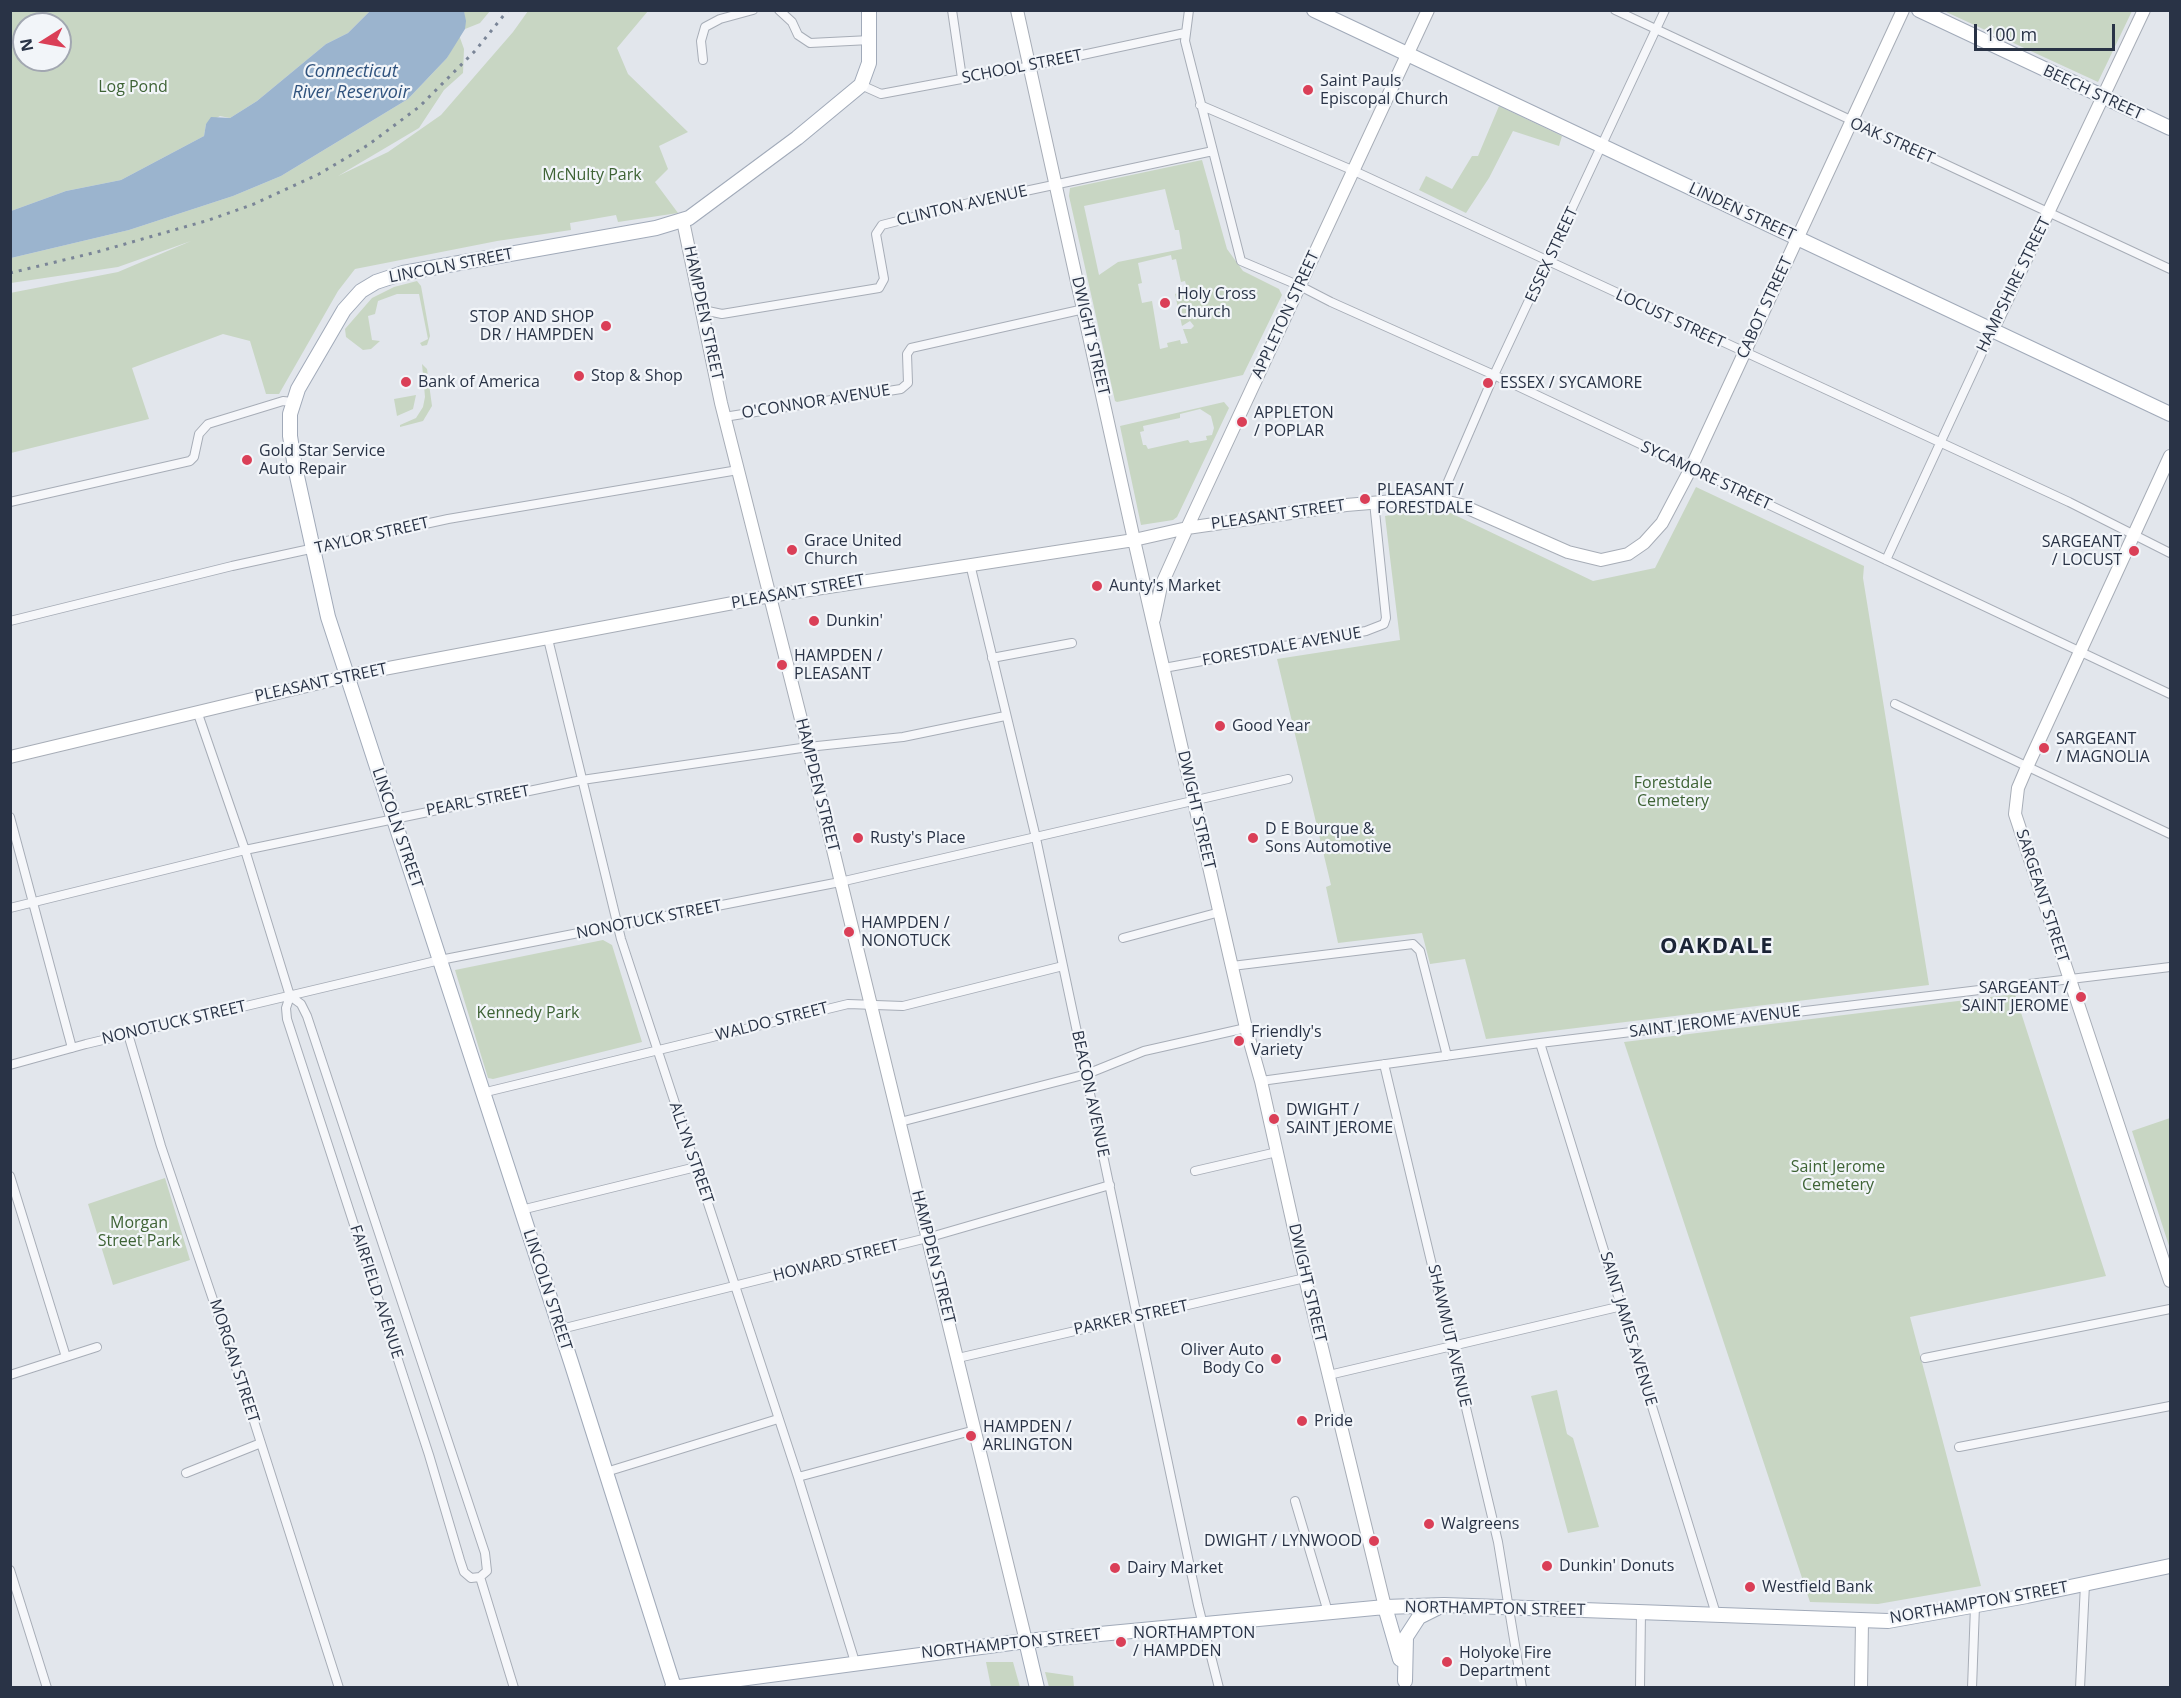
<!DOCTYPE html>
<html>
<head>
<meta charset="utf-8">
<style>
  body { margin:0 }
  #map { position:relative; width:2181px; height:1698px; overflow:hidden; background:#e2e6ec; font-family:"Open Sans",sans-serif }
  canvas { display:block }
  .frame { position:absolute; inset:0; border:12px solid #293346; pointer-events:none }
  .north { position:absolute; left:12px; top:12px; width:60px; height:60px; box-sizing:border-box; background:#f2f5f9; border:2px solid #a2a7b1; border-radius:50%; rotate:259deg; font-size:16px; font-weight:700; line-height:24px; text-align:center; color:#293346 }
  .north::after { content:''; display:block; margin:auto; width:21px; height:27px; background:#da3f57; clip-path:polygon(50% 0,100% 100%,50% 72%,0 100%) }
  .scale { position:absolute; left:1974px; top:24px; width:141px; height:27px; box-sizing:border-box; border:3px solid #293346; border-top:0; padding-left:8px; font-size:18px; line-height:21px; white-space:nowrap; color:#293346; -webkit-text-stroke:4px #f2f5f9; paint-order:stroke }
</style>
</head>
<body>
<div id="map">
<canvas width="2181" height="1698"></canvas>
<div class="frame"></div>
<div class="north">N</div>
<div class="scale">100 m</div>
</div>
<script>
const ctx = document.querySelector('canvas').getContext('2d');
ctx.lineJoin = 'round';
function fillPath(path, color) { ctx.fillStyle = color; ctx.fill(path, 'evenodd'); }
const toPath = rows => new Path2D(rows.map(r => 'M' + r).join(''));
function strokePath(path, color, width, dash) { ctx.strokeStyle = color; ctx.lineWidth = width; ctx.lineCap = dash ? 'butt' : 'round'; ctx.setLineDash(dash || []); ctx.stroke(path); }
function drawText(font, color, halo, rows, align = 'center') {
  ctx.font = font + ' "Open Sans",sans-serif'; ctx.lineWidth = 4.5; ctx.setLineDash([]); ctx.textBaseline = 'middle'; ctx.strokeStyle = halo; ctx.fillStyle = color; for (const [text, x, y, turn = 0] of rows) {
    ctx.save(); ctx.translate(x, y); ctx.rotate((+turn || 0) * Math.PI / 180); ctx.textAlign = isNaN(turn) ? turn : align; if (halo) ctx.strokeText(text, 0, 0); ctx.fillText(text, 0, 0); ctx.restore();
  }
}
const green = toPath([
  [10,11,370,11,348,33,326,44,257,101,230,118,220,116,206,124,204,136,121,180,66,191,11,211],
  [24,24,60,24,60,60,24,60],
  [464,11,490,11,480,23,465,29],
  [528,11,648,11,617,48,628,74,688,132,659,146,668,169,655,182,678,213,618,222,616,215,570,223,571,230,497,241,355,269,338,291,279,394,266,394,250,341,223,334,132,368,149,419,11,453,10,293,118,272,191,241,118,267,11,283,11,258,129,230,233,196,281,176,408,99,447,58,459,35,464,49,463,73,444,90,419,128,338,176,388,152,441,115,513,32],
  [1944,11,2132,11,2098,82],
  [1499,106,1562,136,1559,146,1513,131,1489,178,1466,213,1419,190,1426,176,1452,189,1472,156,1478,156],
  [1202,160,1227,249,1243,271,1279,289,1282,295,1243,375,1117,402,1115,401,1069,196,1070,188],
  [1165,189,1175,230,1179,230,1182,249,1118,262,1099,275,1084,206],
  [1171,255,1172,260,1176,259,1181,282,1185,281,1187,288,1175,294,1182,326,1190,321,1194,326,1191,329,1183,329,1188,343,1181,344,1180,340,1167,343,1168,347,1160,349,1152,301,1142,303,1138,284,1142,283,1138,263],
  [417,281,421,286,430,336,427,345,422,346,420,343,428,339,419,294,397,294,378,301,375,314,368,316,372,340,380,341,371,349,363,350,346,337,345,329,372,298,394,287],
  [422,364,427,369,432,406,423,421,400,427,400,425,416,418,423,407,425,397],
  [416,395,413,409,397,416,394,399],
  [1224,402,1229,408,1177,517,1173,520,1141,525,1120,426],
  [1200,409,1211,416,1214,428,1212,435,1206,436,1207,440,1190,443,1188,440,1148,449,1146,445,1143,445,1140,432,1144,431,1143,426,1180,418,1180,414],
  [1696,487,1864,566,1863,578,1929,985,1486,1039,1465,959,1430,964,1422,933,1338,943,1326,887,1331,885,1277,659,1400,640,1385,516,1438,507,1593,581,1655,568],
  [603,940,612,945,642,1042,493,1079,488,1078,455,970],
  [2015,994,2106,1276,1910,1317,1981,1586,1878,1604,1810,1602,1624,1042],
  [2170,1118,2170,1249,2132,1131],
  [165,1178,190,1260,113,1285,88,1204],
  [1557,1390,1567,1434,1573,1438,1599,1527,1568,1533,1531,1396],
  [986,1662,1013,1662,1020,1687,991,1687],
  [1045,1672,1073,1676,1074,1687,1049,1687]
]);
const water = toPath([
  [370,11,464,11,466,21,465,29,447,58,408,99,281,176,233,196,129,230,11,258,11,211,66,191,121,180,204,136,206,124,211,117,230,118,257,101,326,44,348,33]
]);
const street = toPath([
  [779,10,792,22,798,35,810,43,870,40],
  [952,10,962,78],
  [1189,10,1185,41,1241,261,1300,286,1331,302,1494,375,2170,694],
  [1615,10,2170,269],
  [703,60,701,41,705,27,720,19,753,10],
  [861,85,881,94,1031,66,1185,33],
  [1200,105,1352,170,2069,502,2170,553],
  [703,310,722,314,879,288,884,279,876,234,882,225,969,203,1213,151],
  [724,417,901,389,908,383,907,354,911,348,1084,309],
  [1440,500,1494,375,1665,10],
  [10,502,190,461,194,457,199,434,208,424,283,401,293,402],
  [1886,560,1993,329],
  [970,564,1036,838,1198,1605,1219,1688],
  [10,621,232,566,448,519,738,470],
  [548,639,621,939,798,1477,855,1662],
  [992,658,1072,643],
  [1164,668,1366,631,1384,624,1386,618,1374,502],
  [1895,704,2170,834],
  [197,711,245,850,290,996,301,1004,307,1016,485,1553,487,1571,480,1577,471,1578,464,1572,460,1560,429,1455,287,1019,286,1008,290,996],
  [10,817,72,1048],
  [10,908,245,850,582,780,808,747,903,737,1005,716],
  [1123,938,1220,912],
  [1232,966,1413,944,1420,951,1447,1056],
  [128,1034,161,1146,252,1415,339,1688],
  [1540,1043,1716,1614],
  [1384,1064,1498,1542,1522,1688],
  [10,1065,86,1044,440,960,840,882,1288,779],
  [1261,1081,1540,1043,2170,967],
  [482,1093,848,1004,903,1006,1063,966],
  [900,1122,1087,1074,1144,1051,1246,1028],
  [1195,1171,1277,1152],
  [10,1176,66,1357],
  [521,1210,696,1167],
  [561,1329,927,1238,1110,1185],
  [958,1358,1305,1278],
  [1925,1358,2170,1309],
  [10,1375,97,1347],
  [1329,1375,1622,1306],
  [1959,1447,2170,1406],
  [606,1472,778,1419],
  [186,1473,261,1443],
  [798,1477,975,1430],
  [1295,1501,1328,1612],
  [10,1570,47,1688],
  [480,1577,514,1688],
  [1640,1688,1641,1612],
  [1972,1688,1975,1606],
  [2080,1688,2085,1584]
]);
const secondary = toPath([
  [1017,10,1134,540,1246,1028,1261,1081,1305,1278,1385,1607],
  [683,221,721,403,808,747,1026,1641],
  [1993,329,2144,10],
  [2170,456,2027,767,2018,788,2015,814,2170,1281],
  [1154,619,1161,586,1187,528,1428,10],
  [10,757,357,674,770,596,1134,540,1187,528,1346,505,1431,498,1461,505,1568,552,1601,560,1628,554,1644,543,1662,523,1691,468,1903,10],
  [1861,1688,1862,1621]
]);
const primary = toPath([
  [1314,10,2170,414],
  [1919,10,2170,128],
  [1385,1607,1400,1659],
  [1026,1641,1037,1688],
  [1405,1681,1406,1637,1419,1617,1439,1607],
  [674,1687,571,1362,328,617,295,467,290,436,290,414,298,389,344,310,361,291,376,282,403,273,656,228,689,218,797,138,861,85,869,63,869,10],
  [672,1688,1026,1641,1385,1607,1444,1605,1888,1621,2027,1596,2170,1566]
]);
const rail = toPath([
  [10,273,97,252,209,220,254,204,319,174,368,145,419,107,475,51,508,10]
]);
const markers = [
  [1308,90,6,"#da3f57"],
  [1165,303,6,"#da3f57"],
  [606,326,6,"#da3f57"],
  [579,376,6,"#da3f57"],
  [406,382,6,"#da3f57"],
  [1488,383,6,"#da3f57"],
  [1242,422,6,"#da3f57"],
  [247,460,6,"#da3f57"],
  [1365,499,6,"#da3f57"],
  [792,550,6,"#da3f57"],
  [2134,551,6,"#da3f57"],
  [1097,586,6,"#da3f57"],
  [814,621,6,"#da3f57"],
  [782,665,6,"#da3f57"],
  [1220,726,6,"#da3f57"],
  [2044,748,6,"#da3f57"],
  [858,838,6,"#da3f57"],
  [1253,838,6,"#da3f57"],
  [849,932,6,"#da3f57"],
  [2081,997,6,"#da3f57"],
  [1239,1041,6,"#da3f57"],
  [1274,1119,6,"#da3f57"],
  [1276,1359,6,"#da3f57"],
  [1302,1421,6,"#da3f57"],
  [971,1436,6,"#da3f57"],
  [1429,1524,6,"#da3f57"],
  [1374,1541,6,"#da3f57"],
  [1547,1566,6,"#da3f57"],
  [1115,1568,6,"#da3f57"],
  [1750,1587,6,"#da3f57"],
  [1121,1642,6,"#da3f57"],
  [1447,1662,6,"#da3f57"]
];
const streetNames = [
  ["SCHOOL STREET",1022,67,-11],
  ["BEECH STREET",2093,93,25],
  ["OAK STREET",1892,141,24],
  ["CLINTON AVENUE",962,206,-13],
  ["LINDEN STREET",1742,212,25],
  ["ESSEX STREET",1552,255,-65],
  ["LINCOLN STREET",451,266,-11],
  ["HAMPSHIRE STREET",2014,285,-64],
  ["CABOT STREET",1765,308,-65],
  ["HAMPDEN STREET",703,313,78],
  ["APPLETON STREET",1286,315,-65],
  ["LOCUST STREET",1670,319,25],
  ["DWIGHT STREET",1090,336,77],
  ["O'CONNOR AVENUE",816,402,-9],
  ["SYCAMORE STREET",1706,476,25],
  ["PLEASANT STREET",1278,515,-8],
  ["TAYLOR STREET",372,536,-13],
  ["PLEASANT STREET",798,592,-10],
  ["FORESTDALE AVENUE",1282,647,-10],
  ["PLEASANT STREET",321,683,-12],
  ["HAMPDEN STREET",817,785,76],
  ["PEARL STREET",478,801,-11],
  ["DWIGHT STREET",1196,810,77],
  ["LINCOLN STREET",397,828,71],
  ["SARGEANT STREET",2042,896,72],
  ["NONOTUCK STREET",649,920,-11],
  ["WALDO STREET",772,1022,-14],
  ["SAINT JEROME AVENUE",1715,1022,-7],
  ["NONOTUCK STREET",174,1023,-13],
  ["BEACON AVENUE",1090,1094,78],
  ["ALLYN STREET",691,1153,71],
  ["HAMPDEN STREET",933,1257,76],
  ["HOWARD STREET",836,1261,-14],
  ["DWIGHT STREET",1307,1283,77],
  ["LINCOLN STREET",547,1290,72],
  ["FAIRFIELD AVENUE",376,1292,72],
  ["PARKER STREET",1131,1318,-12],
  ["SAINT JAMES AVENUE",1628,1329,73],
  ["SHAWMUT AVENUE",1449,1336,77],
  ["MORGAN STREET",234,1361,72],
  ["NORTHAMPTON STREET",1979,1603,-10],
  ["NORTHAMPTON STREET",1495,1609,1],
  ["NORTHAMPTON STREET",1011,1644,-6]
];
const poiNames = [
  ["Saint Pauls",1320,81],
  ["Episcopal Church",1320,99],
  ["Holy Cross",1177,294],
  ["Church",1177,312],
  ["STOP AND SHOP",594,317,"right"],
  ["DR / HAMPDEN",594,335,"right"],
  ["Stop & Shop",591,376],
  ["Bank of America",418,382],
  ["ESSEX / SYCAMORE",1500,383],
  ["APPLETON",1254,413],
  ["/ POPLAR",1254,431],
  ["Gold Star Service",259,451],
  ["Auto Repair",259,469],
  ["PLEASANT /",1377,490],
  ["FORESTDALE",1377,508],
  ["Grace United",804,541],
  ["Church",804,559],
  ["SARGEANT",2122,542,"right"],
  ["/ LOCUST",2122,560,"right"],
  ["Aunty's Market",1109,586],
  ["Dunkin'",826,621],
  ["HAMPDEN /",794,656],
  ["PLEASANT",794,674],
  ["Good Year",1232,726],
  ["SARGEANT",2056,739],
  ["/ MAGNOLIA",2056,757],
  ["D E Bourque &",1265,829],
  ["Sons Automotive",1265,847],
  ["Rusty's Place",870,838],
  ["HAMPDEN /",861,923],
  ["NONOTUCK",861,941],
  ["SARGEANT /",2069,988,"right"],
  ["SAINT JEROME",2069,1006,"right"],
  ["Friendly's",1251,1032],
  ["Variety",1251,1050],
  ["DWIGHT /",1286,1110],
  ["SAINT JEROME",1286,1128],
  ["Oliver Auto",1264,1350,"right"],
  ["Body Co",1264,1368,"right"],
  ["Pride",1314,1421],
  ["HAMPDEN /",983,1427],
  ["ARLINGTON",983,1445],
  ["Walgreens",1441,1524],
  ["DWIGHT / LYNWOOD",1362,1541,"right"],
  ["Dunkin' Donuts",1559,1566],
  ["Dairy Market",1127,1568],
  ["Westfield Bank",1762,1587],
  ["NORTHAMPTON",1133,1633],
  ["/ HAMPDEN",1133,1651],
  ["Holyoke Fire",1459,1653],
  ["Department",1459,1671]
];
const parkNames = [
  ["Log Pond",133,87],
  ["McNulty Park",592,175],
  ["Forestdale",1673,783],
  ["Cemetery",1673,801],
  ["Kennedy Park",528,1013],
  ["Saint Jerome",1838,1167],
  ["Cemetery",1838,1185],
  ["Morgan",139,1223],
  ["Street Park",139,1241]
];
const waterNames = [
  ["Connecticut",351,72],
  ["River Reservoir",351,93]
];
const districtNames = [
  ["OAKDALE",1717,947]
];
fillPath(green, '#c8d6c3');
fillPath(water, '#9bb4ce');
strokePath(street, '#a7adb7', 10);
strokePath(secondary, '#a7adb7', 14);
strokePath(primary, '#a1aab9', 16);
strokePath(street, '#f6f7fa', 8);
strokePath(secondary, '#fff', 12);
strokePath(primary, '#fff', 14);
strokePath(rail, '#7a8597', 3, [3, 6]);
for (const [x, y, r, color] of markers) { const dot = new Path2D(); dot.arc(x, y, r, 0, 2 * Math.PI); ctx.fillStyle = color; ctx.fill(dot); strokePath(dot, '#f2f5f9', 2); }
drawText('16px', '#293346', '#f2f5f9', streetNames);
drawText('16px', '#293346', '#f2f5f9', poiNames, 'left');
drawText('16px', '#3e6335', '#f2f5f9', parkNames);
drawText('italic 18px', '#2f527d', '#f2f5f9', waterNames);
ctx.letterSpacing = '1.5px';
drawText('bold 22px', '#1b2436', '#f2f5f9', districtNames);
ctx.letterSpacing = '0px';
</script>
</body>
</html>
